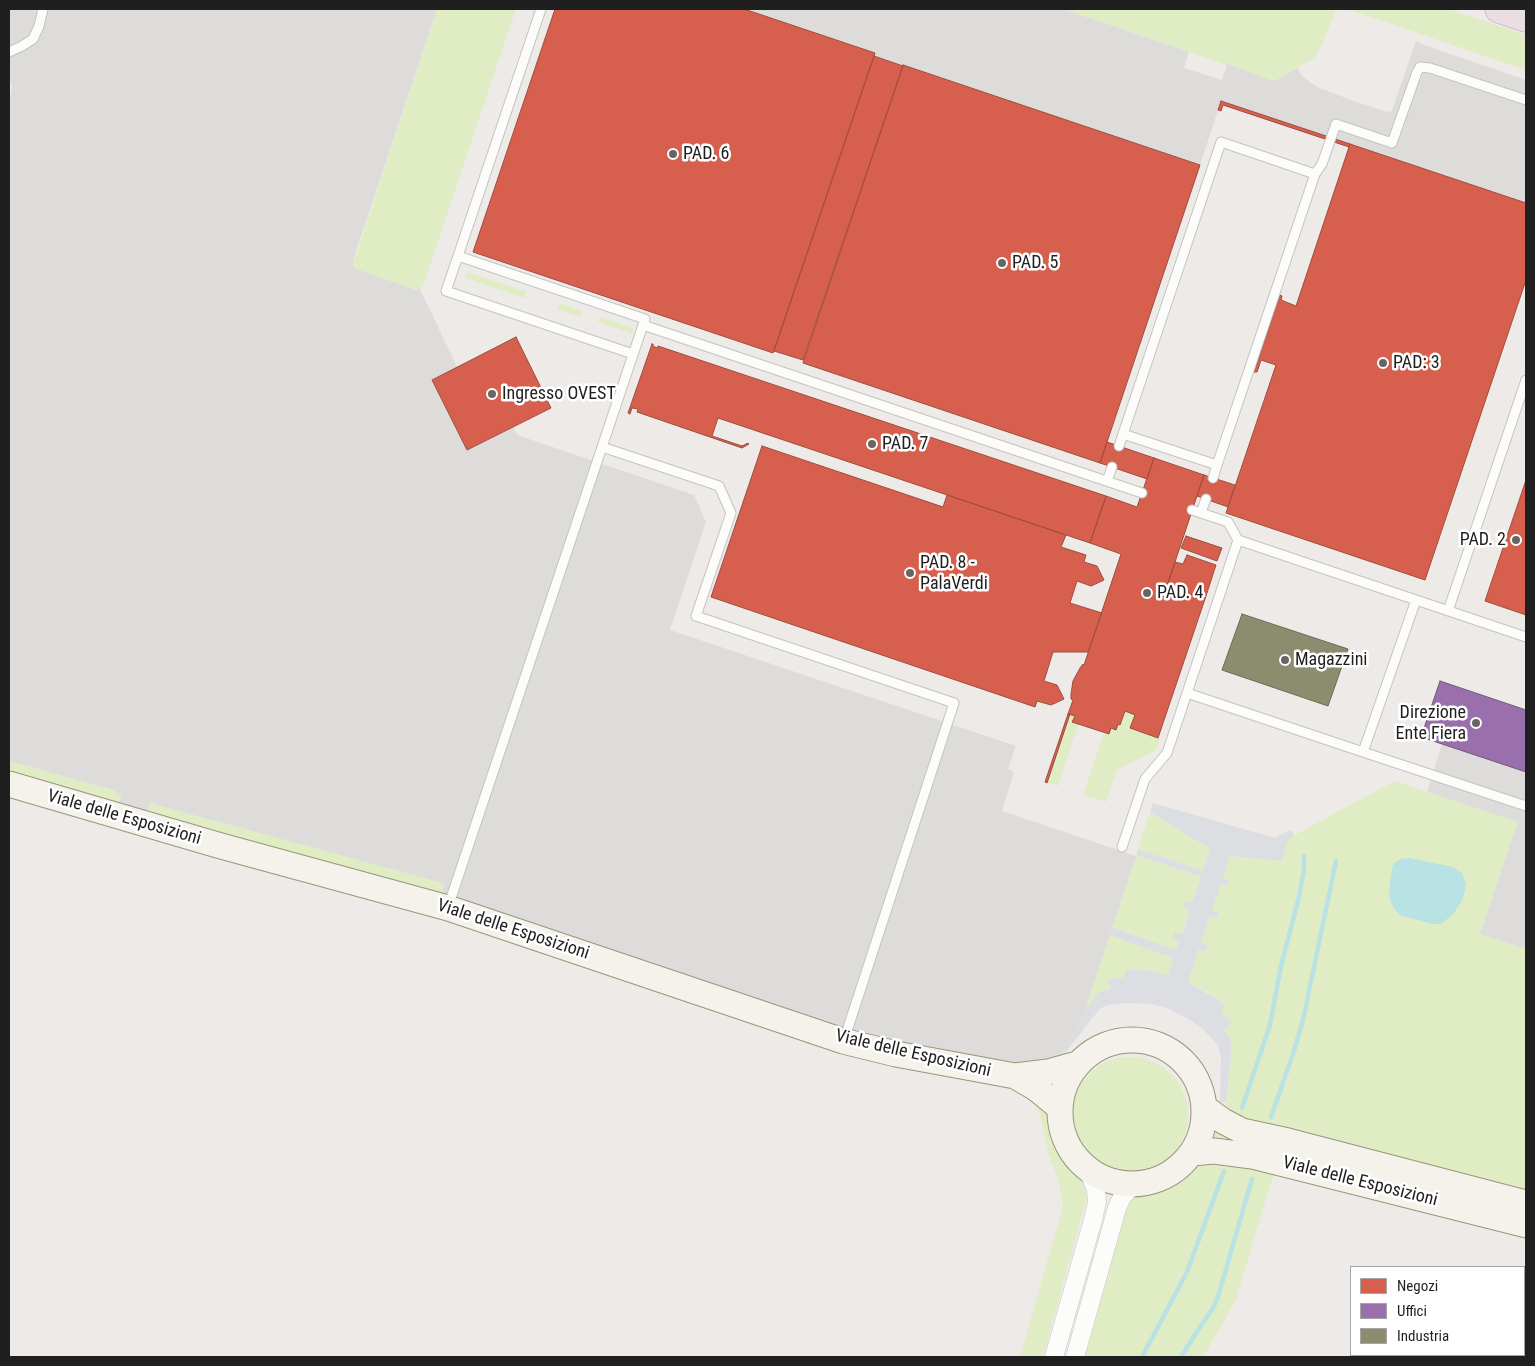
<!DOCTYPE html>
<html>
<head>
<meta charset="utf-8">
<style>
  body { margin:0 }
  #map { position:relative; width:1535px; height:1366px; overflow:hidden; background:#edeae7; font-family:"Roboto Condensed",sans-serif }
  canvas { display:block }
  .frame { position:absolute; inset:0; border:10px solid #1f1f1f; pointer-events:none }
  .legend { position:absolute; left:1350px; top:1266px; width:175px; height:90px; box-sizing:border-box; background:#fff; border:1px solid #a5a5a5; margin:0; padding:6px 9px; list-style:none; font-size:15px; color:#1f1f1f }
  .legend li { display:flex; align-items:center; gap:10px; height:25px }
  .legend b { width:25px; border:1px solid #a5a5a5 }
</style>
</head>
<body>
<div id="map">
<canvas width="1535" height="1366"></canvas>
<div class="frame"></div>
<ul class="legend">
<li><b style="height:14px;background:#d6604d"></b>Negozi</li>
<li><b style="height:14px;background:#9970ab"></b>Uffici</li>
<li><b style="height:14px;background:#8c8c6e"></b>Industria</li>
</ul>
</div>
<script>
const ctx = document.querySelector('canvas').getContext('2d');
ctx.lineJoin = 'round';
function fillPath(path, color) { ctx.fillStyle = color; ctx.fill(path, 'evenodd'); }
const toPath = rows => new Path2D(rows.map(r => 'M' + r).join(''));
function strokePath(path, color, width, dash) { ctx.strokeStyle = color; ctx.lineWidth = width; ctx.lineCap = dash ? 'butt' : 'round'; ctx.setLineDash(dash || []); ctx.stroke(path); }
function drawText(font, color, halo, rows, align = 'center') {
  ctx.font = font + ' "Roboto Condensed",sans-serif'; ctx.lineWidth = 5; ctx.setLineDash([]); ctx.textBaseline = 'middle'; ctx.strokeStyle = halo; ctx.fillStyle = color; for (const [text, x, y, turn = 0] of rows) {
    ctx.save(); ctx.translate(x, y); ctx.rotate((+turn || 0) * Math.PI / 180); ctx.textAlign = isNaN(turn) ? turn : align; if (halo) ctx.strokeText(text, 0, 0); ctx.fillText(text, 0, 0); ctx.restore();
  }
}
const grass = toPath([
  [437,9,516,9,423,286,420,289,415,290,356,270,353,266,354,261],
  [1063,9,1336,9,1322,44,1314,58,1274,81],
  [1347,9,1448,9,1526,35,1526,70],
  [467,272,526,292,524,298,465,278],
  [559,303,583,311,581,317,557,309],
  [600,317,633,328,632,334,598,322],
  [1125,711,1135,715,1130,728,1160,739,1156,750,1117,770,1106,802,1083,795,1104,733,1109,734,1111,728,1118,724,1119,725],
  [1070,714,1075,716,1073,722,1078,724,1058,786,1047,782],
  [9,761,113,790,121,796,120,802,117,803,9,772],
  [1394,781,1519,822,1480,934,1526,949,1526,1189,1242,1118,1235,1115,1226,1106,1232,1047,1228,1034,1224,1030,1220,1010,1225,1006,1206,991,1188,982,1199,949,1206,951,1208,945,1201,942,1210,916,1217,918,1218,913,1212,910,1221,884,1227,886,1229,881,1223,878,1230,856,1282,861,1287,842,1291,837],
  [150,803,428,878,443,883,444,886,442,893,440,894,240,839,238,838,147,812],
  [1150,812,1210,849,1203,871,1138,849],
  [1136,855,1201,877,1192,903,1186,901,1190,910,1181,935,1175,933,1179,941,1176,950,1112,927],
  [1109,935,1173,958,1168,975,1147,970,1125,970,1125,977,1109,979,1110,990,1099,992,1093,998,1088,1007,1085,1006],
  '1072 1115a58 58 0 1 1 116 0a58 58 0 1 1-116 0Z',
  [1034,1103,1051,1109,1058,1145,1080,1176,1087,1196,1043,1357,1020,1357,1063,1206,1059,1181,1048,1152,1040,1115],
  [1206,1117,1234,1140,1202,1138],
  [1208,1162,1274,1172,1235,1302,1203,1357,1084,1357,1127,1207,1131,1201,1144,1192,1170,1184]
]);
const parking = toPath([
  [9,9,437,9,356,251,353,263,354,268,415,290,420,289,457,367,432,380,467,450,513,427,517,435,694,495,706,522,670,630,1016,746,1008,769,1014,772,1002,811,1136,856,1086,1006,1088,1007,1067,1045,1056,1059,1037,1066,1008,1061,1007,1064,866,1036,440,894,442,893,444,886,443,883,150,803,147,812,117,803,120,802,121,796,113,790,9,761,9,104,12,87,9,77,9,45,10,43,9,41],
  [744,9,1063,9,1189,52,1184,68,1222,80,1227,64,1274,81,1298,68,1302,76,1317,87,1359,103,1391,113,1416,41,1421,44,1526,80,1526,203,1221,101,1200,165,874,56,874,53],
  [1442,744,1526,772,1526,949,1480,934,1518,822,1427,792]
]);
const plaza = toPath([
  [1153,803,1275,838,1291,830,1294,835,1287,842,1282,861,1230,856,1223,878,1229,881,1228,886,1221,884,1212,910,1219,913,1217,918,1210,916,1201,942,1208,945,1206,951,1199,949,1188,982,1220,1001,1225,1006,1221,1011,1232,1022,1224,1030,1230,1037,1232,1047,1226,1102,1220,1102,1221,1057,1218,1045,1203,1029,1190,1020,1167,1008,1151,1004,1125,1003,1107,1005,1101,1008,1093,1017,1060,1060,1047,1068,1038,1069,1007,1064,1008,1061,1040,1067,1050,1063,1056,1059,1064,1049,1093,998,1099,992,1110,989,1108,979,1125,977,1125,970,1147,970,1168,975,1173,958,1109,935,1112,927,1176,950,1179,941,1172,939,1175,932,1182,935,1190,910,1183,907,1185,901,1192,903,1201,877,1136,855,1138,849,1203,871,1210,849,1150,812]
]);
const water = toPath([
  [1409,858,1453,867,1462,873,1466,884,1463,899,1454,913,1441,924,1433,924,1402,916,1395,910,1390,900,1389,889,1393,864,1400,859]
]);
const shops = toPath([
  [555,9,744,9,875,53,773,353,473,252,555,9],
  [874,56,903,66,803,360,774,351,874,56],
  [903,65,1200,165,1100,463,803,363,903,65],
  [1221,101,1350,144,1349,147,1223,105,1221,111,1218,110,1221,101],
  [1350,144,1526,203,1526,280,1425,580,1226,513,1276,365,1261,360,1257,372,1254,372,1280,295,1282,296,1281,300,1296,306,1350,144],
  [516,337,551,408,467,450,432,380,516,337],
  [652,344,653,344,653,346,657,348,658,346,1106,496,1090,543,718,418,712,436,742,446,748,443,749,444,742,448,637,412,638,409,632,408,630,414,628,413,652,344],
  [1107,442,1154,458,1147,479,1100,463,1107,442],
  [762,446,943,507,947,495,1066,535,1061,547,1086,555,1084,562,1097,566,1104,580,1091,586,1077,581,1070,603,1102,613,1088,652,1053,652,1044,681,1057,685,1064,699,1051,705,1037,701,1035,707,711,597,762,446],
  [1154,458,1204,475,1167,586,1205,599,1158,738,1130,728,1135,715,1125,711,1120,725,1118,724,1116,730,1111,728,1109,734,1072,722,1075,716,1068,714,1073,700,1071,699,1071,694,1073,681,1080,668,1083,664,1084,665,1121,554,1090,543,1106,496,1137,507,1154,458],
  [1204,475,1235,485,1228,507,1197,496,1204,475],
  [1526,480,1526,615,1485,601,1526,480],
  [1186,536,1222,548,1217,561,1181,548,1186,536],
  [1187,555,1216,565,1205,599,1167,586,1175,562,1183,564,1187,555],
  [1068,714,1070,714,1047,783,1045,782,1068,714]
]);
const offices = toPath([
  [1440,681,1526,710,1526,772,1421,737,1440,681]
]);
const industry = toPath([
  [1242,614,1348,649,1328,706,1222,670,1242,614]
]);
const stream = toPath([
  [1242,1108,1270,1025,1281,966,1299,897,1304,869,1304,856],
  [1271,1117,1293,1054,1303,1020,1336,861],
  [1142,1357,1187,1272,1224,1171],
  [1181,1357,1198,1330,1213,1308,1218,1297,1252,1179]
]);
const lane = toPath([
  [9,52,22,46,33,39,39,26,43,9],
  [1331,138,1336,124,1392,143,1417,72,1420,67,1430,68,1526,100],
  [1315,174,1322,164,1330,141],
  [458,256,541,9],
  [643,325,1142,493],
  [633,354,446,291,458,256,645,319,602,447,719,486,731,513,696,616,954,703,844,1040],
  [1119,446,1221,142,1315,174,1217,465,1123,434],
  [1213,478,1217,465],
  [1107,481,1112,467],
  [1192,510,1228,522,1238,540,1526,637],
  [1201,512,1206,499],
  [1448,611,1526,380],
  [1187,693,1363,752,1416,600],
  [1363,752,1526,806],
  [1122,847,1145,779,1167,753,1238,540],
  [448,907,602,447]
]);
const street = toPath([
  [1054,1357,1094,1216,1097,1201,1096,1189,1088,1170],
  [1075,1357,1117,1208,1122,1197,1133,1185]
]);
const secondary = toPath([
  [9,784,221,846,448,908,843,1041,896,1054,1015,1076,1037,1089,1059,1107],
  '1060 1112a72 72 0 1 1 144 0a72 72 0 1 1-144 0Z',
  [1015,1076,1048,1072,1077,1064],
  [1204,1107,1223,1121,1242,1131,1288,1141,1526,1203],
  [1192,1153,1214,1151,1252,1156,1526,1225]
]);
const highway = toPath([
  [1499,9,1526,18]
]);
const markers = [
  [673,154,5,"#676665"],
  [1002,263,5,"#676665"],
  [1383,363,5,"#676665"],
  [492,394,5,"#676665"],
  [872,444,5,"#676665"],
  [1516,540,5,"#676665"],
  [910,573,5,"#676665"],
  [1147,593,5,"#676665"],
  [1285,660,5,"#676665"],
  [1476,723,5,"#676665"]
];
const poiNames = [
  ["PAD. 6",683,154],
  ["PAD. 5",1012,263],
  ["PAD: 3",1393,363],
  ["Ingresso OVEST",502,394],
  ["PAD. 7",882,444],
  ["PAD. 2",1506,540,"right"],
  ["PAD. 8 -",920,563],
  ["PalaVerdi",920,584],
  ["PAD. 4",1157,593],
  ["Magazzini",1295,660],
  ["Direzione",1466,713,"right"],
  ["Ente Fiera",1466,734,"right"]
];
const streetNames = [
  ["Viale delle Esposizioni",124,818,16],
  ["Viale delle Esposizioni",513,930,18],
  ["Viale delle Esposizioni",913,1054,13],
  ["Viale delle Esposizioni",1360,1182,14]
];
fillPath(grass, '#e0ecc4');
fillPath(parking, '#dddcdb');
fillPath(plaza, '#dddee2');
fillPath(water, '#b8e2e3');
fillPath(shops, '#d6604d');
strokePath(shops, '#9f4c3f', 1);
fillPath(offices, '#9970ab');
strokePath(offices, '#745881', 1);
fillPath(industry, '#8c8c6e');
strokePath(industry, '#6b6b56', 1);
strokePath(stream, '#b8e2e3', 4.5);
strokePath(lane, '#c4c3c2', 11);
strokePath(street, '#c4c3c2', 19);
strokePath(secondary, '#98957e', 27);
strokePath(highway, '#c49caf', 29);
strokePath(lane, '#fcfcfb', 9);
strokePath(street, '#fcfcfb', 18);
strokePath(secondary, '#f4f2ea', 25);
strokePath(highway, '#eadee2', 28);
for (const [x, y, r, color] of markers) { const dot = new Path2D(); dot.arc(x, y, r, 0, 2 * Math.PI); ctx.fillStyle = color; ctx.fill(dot); strokePath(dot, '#fff', 2); }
drawText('18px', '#1f1f1f', '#fff', poiNames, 'left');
drawText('18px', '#1f1f1f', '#fff', streetNames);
</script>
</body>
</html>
